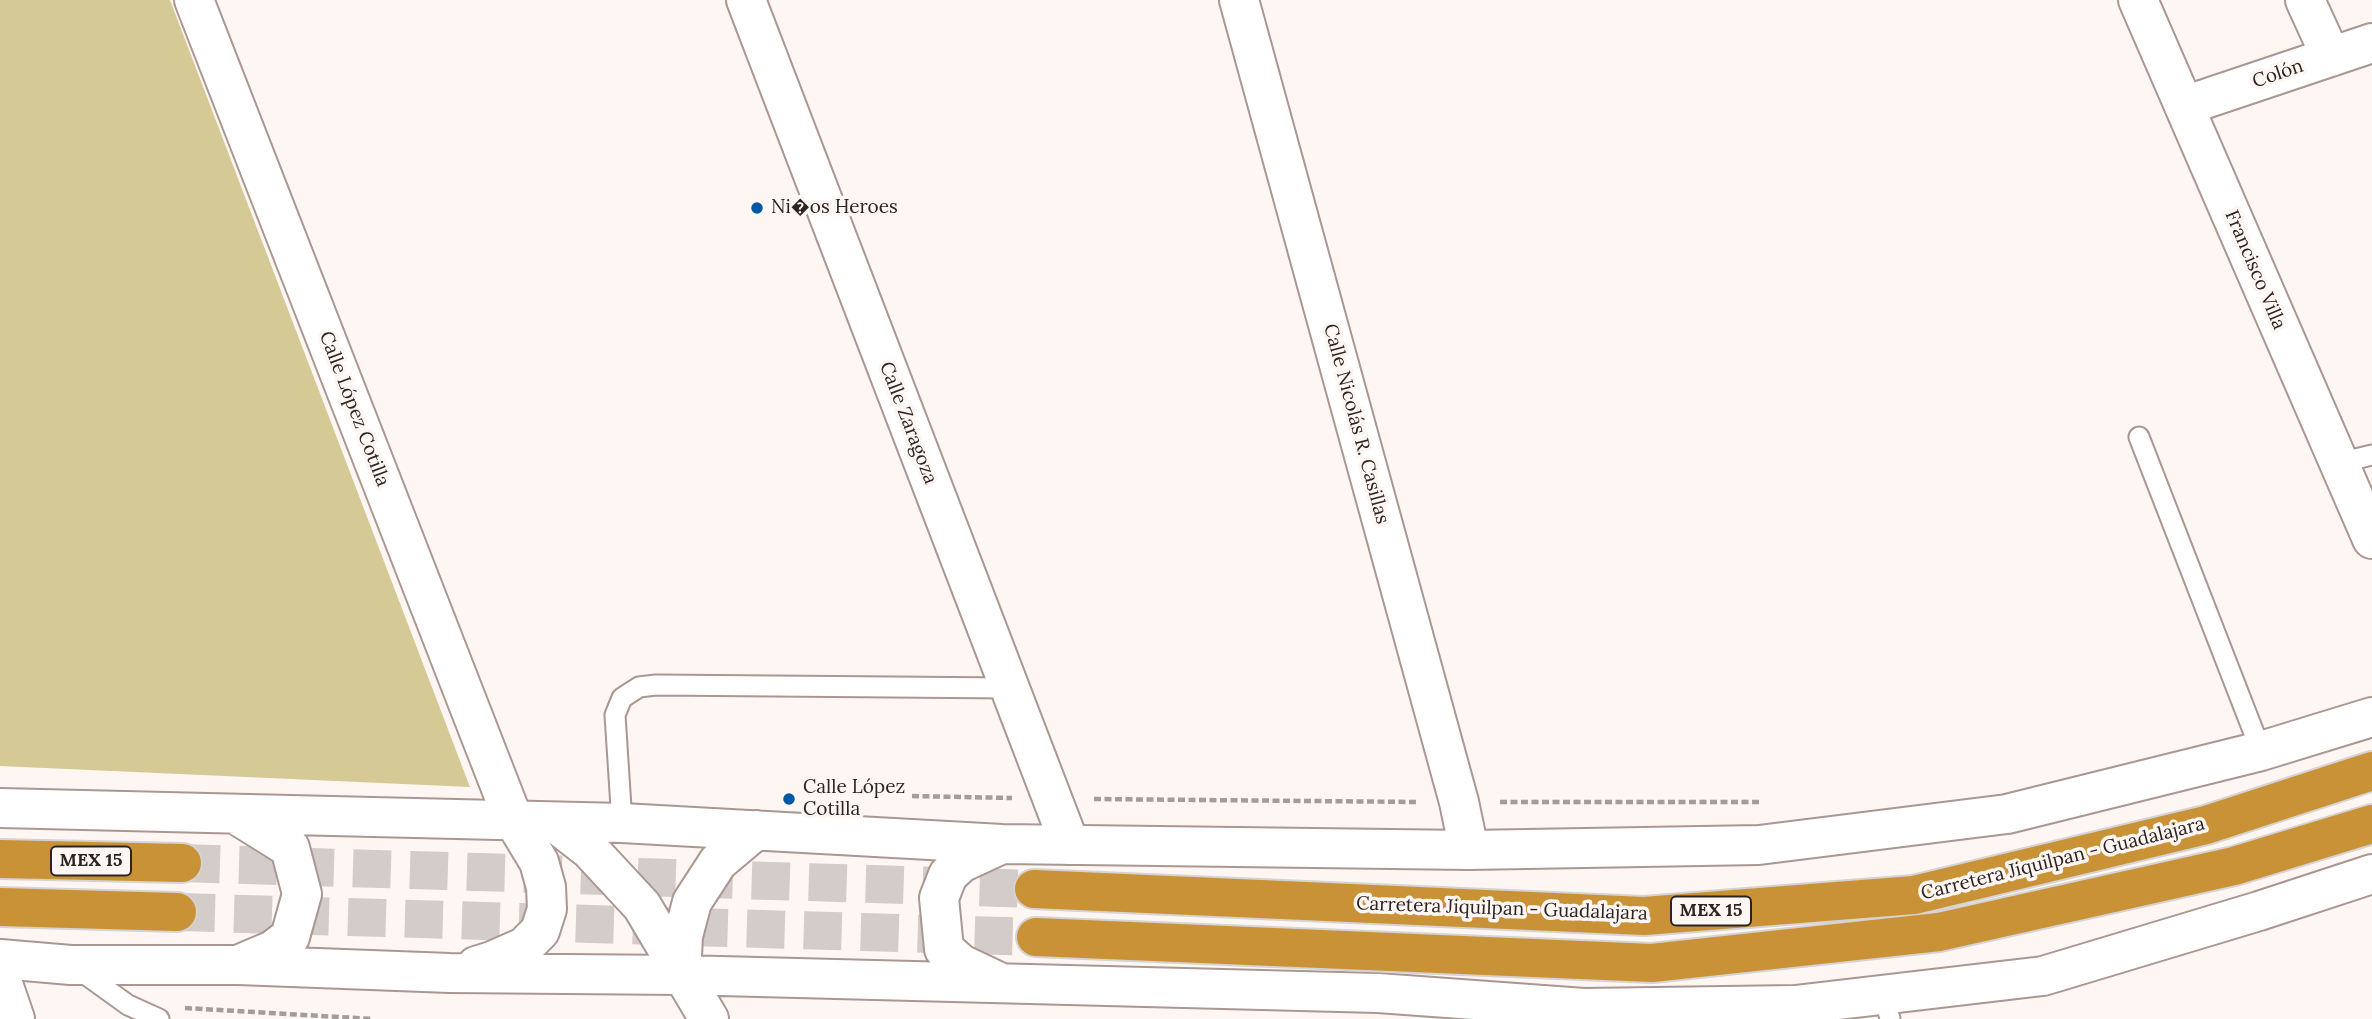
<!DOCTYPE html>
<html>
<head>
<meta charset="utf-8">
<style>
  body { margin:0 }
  canvas { display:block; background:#fef6f3 }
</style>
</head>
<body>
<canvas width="2372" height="1019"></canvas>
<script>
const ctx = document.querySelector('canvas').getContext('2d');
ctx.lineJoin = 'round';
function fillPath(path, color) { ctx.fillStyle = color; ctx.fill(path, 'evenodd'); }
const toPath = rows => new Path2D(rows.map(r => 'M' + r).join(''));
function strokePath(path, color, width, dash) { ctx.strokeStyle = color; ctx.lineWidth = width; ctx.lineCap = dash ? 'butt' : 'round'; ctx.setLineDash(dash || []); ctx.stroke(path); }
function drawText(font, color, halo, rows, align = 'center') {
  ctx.font = font + ' Lora,serif'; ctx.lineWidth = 7; ctx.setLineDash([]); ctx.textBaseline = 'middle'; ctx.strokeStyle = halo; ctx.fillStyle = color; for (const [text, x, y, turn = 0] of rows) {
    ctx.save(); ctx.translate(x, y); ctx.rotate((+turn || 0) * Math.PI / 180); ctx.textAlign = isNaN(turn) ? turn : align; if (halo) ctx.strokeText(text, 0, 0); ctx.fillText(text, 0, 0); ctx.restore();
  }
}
const green = toPath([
  [0,0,170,0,470,787,0,766]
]);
const trunkTunnel = toPath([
  [182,863,1034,889],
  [177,912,1036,937]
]);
const path = toPath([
  [912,796,1012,798],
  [1094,799,1418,802],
  [1500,802,1761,802],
  [185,1008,373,1019]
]);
const service = toPath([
  [2139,437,2261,751],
  [2339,463,2372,455],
  [622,823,615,715,622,698,639,687,656,685,1010,688],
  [78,969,128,1005,159,1019],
  [1884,995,1890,1019]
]);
const minor = toPath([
  [194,0,513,819],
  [746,0,1070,845],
  [1239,0,1459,802,1469,850],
  [2138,0,2372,539],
  [2305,0,2331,57],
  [2184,106,2372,43],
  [0,975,15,1019]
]);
const tertiary = toPath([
  [0,808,622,823,1002,844,1469,850,1759,845,2007,814,2261,751,2372,717],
  [237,815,290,848,302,894,290,937,273,950,240,964],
  [554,822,590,850,642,906,709,1019],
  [0,959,71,965,238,965,450,973,681,975,1378,993,1584,1008,1795,1005,2043,976,2259,911,2372,874],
  [476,966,492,961,524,947,540,931,547,909,546,887,539,862,513,819],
  [681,975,683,936,692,902,718,862,756,830],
  [997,981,961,964,944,949,939,898,948,875,961,863,1000,845]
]);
const trunk = toPath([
  [0,859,182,863],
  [1034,889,1644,916,1914,895,2206,825,2372,771],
  [0,907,177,912],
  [1036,937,1652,963,1939,932,2234,866,2372,824]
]);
const markers = [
  [757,208,7,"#0257a5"],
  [789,799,7,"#0257a5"]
];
const shields = [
  [91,861,80],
  [1711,911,80]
];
const shieldNames = [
  ["MEX 15",91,861],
  ["MEX 15",1711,911]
];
const streetNames = [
  ["Colón",2278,74,-19],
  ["Francisco Villa",2255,270,67],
  ["Calle López Cotilla",354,409,69],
  ["Calle Zaragoza",908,423,69],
  ["Calle Nicolás R. Casillas",1356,424,75],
  ["Carretera Jiquilpan - Guadalajara",2063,859,-14],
  ["Carretera Jiquilpan - Guadalajara",1502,909,2]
];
const poiNames = [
  ["Ni�os Heroes",771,208],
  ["Calle López",803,788],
  ["Cotilla",803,810]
];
fillPath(green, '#d5ca95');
strokePath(trunkTunnel, '#d4ccc9', 38, [38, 19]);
strokePath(service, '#a99791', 23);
strokePath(minor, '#a99791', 42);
strokePath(tertiary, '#a99791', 42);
strokePath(trunk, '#d5d3d3', 42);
strokePath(path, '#a39c99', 4.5, [7, 3.5]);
strokePath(service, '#fff', 19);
strokePath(minor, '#fff', 38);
strokePath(tertiary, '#fff', 38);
strokePath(trunk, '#ca9236', 38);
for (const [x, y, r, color] of markers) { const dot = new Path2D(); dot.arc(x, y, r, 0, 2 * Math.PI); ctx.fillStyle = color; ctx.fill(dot); strokePath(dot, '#fef6f3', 2.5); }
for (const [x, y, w] of shields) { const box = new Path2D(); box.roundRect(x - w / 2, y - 14.5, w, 29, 5); ctx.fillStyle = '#fef6f3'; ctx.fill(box); strokePath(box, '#2b2422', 2); }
drawText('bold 18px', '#2b2422', null, shieldNames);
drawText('19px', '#2b2422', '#fef6f3', streetNames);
drawText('19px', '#2b2422', '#fef6f3', poiNames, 'left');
</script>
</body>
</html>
